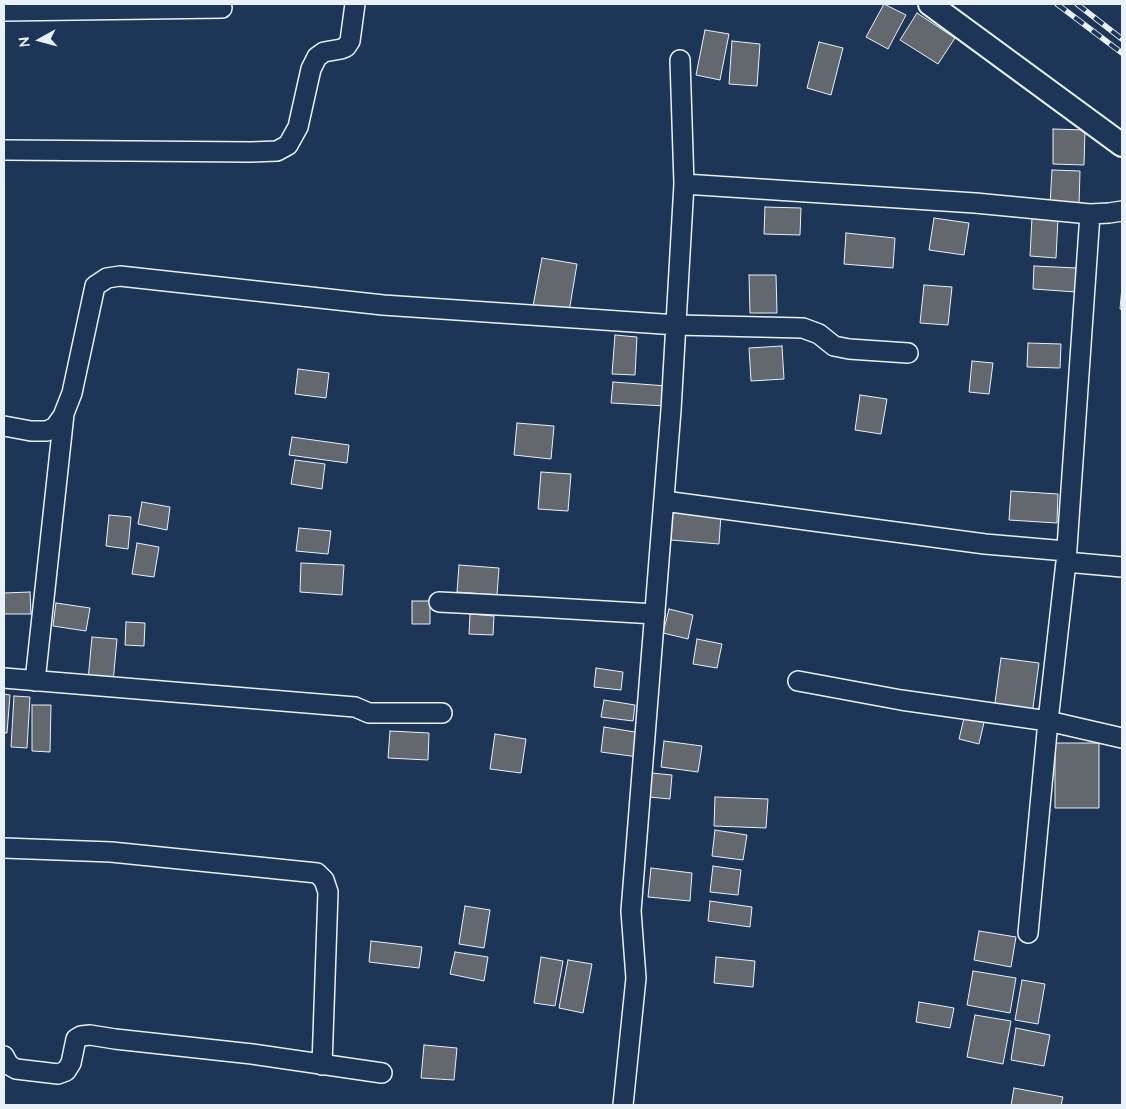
<!DOCTYPE html>
<html>
<head>
<meta charset="utf-8">
<style>
  body { margin:0 }
  #map { position:relative; width:1126px; height:1109px; overflow:hidden; background:#1d3557; font-family:"Architects Daughter",sans-serif }
  canvas { display:block }
  .frame { position:absolute; inset:0; border:5px solid #e8f1f8; pointer-events:none }
  .north { position:absolute; left:15px; top:15px; width:50px; height:50px; -webkit-text-stroke:4px #1d3557; paint-order:stroke; rotate:263deg; font-size:14px; font-weight:700; line-height:20px; text-align:center; color:#e8f1f8 }
  .north::after { content:''; display:block; margin:auto; width:18px; height:22px; background:#e8f1f8; clip-path:polygon(50% 0,100% 100%,50% 72%,0 100%) }
</style>
</head>
<body>
<div id="map">
<canvas width="1126" height="1109"></canvas>
<div class="frame"></div>
<div class="north">N</div>
</div>
<script>
const ctx = document.querySelector('canvas').getContext('2d');
ctx.lineJoin = 'round';
function fillPath(path, color) { ctx.fillStyle = color; ctx.fill(path, 'evenodd'); }
const toPath = rows => new Path2D(rows.map(r => 'M' + r).join(''));
function strokePath(path, color, width, dash) { ctx.strokeStyle = color; ctx.lineWidth = width; ctx.lineCap = dash ? 'butt' : 'round'; ctx.setLineDash(dash || []); ctx.stroke(path); }
const building = toPath([
  [884,4,906,15,888,49,866,37,884,4],
  [917,13,955,38,938,64,900,40,917,13],
  [705,30,729,34,720,80,696,75,705,30],
  [732,41,760,44,757,86,729,84,732,41],
  [819,42,843,48,831,95,807,88,819,42],
  [1053,129,1085,130,1084,165,1053,164,1053,129],
  [1052,170,1080,171,1079,206,1050,204,1052,170],
  [765,207,801,208,800,235,764,234,765,207],
  [1032,217,1058,218,1056,258,1030,256,1032,217],
  [934,218,969,223,964,255,929,250,934,218],
  [846,233,895,238,893,268,844,264,846,233],
  [542,258,577,264,569,312,533,306,542,258],
  [1034,266,1077,268,1076,292,1033,289,1034,266],
  [749,275,776,275,777,313,750,313,749,275],
  [924,285,952,287,948,325,920,323,924,285],
  [1122,287,1122,310,1120,309,1122,287],
  [615,335,637,337,635,375,612,374,615,335],
  [1028,343,1061,344,1060,368,1027,367,1028,343],
  [782,346,784,379,751,381,749,348,782,346],
  [972,361,993,363,989,394,969,392,972,361],
  [298,369,329,373,326,398,295,394,298,369],
  [613,382,667,386,665,406,611,403,613,382],
  [860,395,887,399,881,434,855,430,860,395],
  [517,423,554,426,551,459,514,455,517,423],
  [292,437,349,445,347,463,289,455,292,437],
  [295,460,325,464,322,489,291,484,295,460],
  [541,472,571,474,568,511,538,509,541,472],
  [1011,491,1058,494,1057,523,1009,520,1011,491],
  [142,502,170,507,167,530,138,524,142,502],
  [673,510,721,515,719,544,671,540,673,510],
  [109,515,131,517,128,549,106,546,109,515],
  [299,528,331,531,328,554,296,551,299,528],
  [137,543,159,547,154,577,132,574,137,543],
  [301,563,344,565,342,595,300,592,301,563],
  [459,565,499,568,497,595,457,592,459,565],
  [30,592,31,614,4,614,4,593,30,592],
  [412,601,430,601,430,624,412,624,412,601],
  [56,603,90,608,86,631,53,626,56,603],
  [669,609,693,615,688,639,663,633,669,609],
  [470,614,494,616,493,635,469,634,470,614],
  [126,622,145,623,144,646,125,645,126,622],
  [92,637,117,639,113,682,88,680,92,637],
  [697,639,722,644,717,668,693,664,697,639],
  [1001,658,1039,663,1032,715,994,710,1001,658],
  [596,668,623,672,621,690,594,687,596,668],
  [4,694,10,695,7,733,4,733,4,694],
  [14,696,30,697,27,748,11,747,14,696],
  [604,700,635,705,633,721,601,717,604,700],
  [32,705,51,705,50,752,32,751,32,705],
  [965,714,985,718,979,744,959,739,965,714],
  [604,727,641,733,638,757,601,752,604,727],
  [390,731,429,733,428,760,388,758,390,731],
  [495,734,526,739,521,773,490,769,495,734],
  [664,741,702,746,698,772,661,767,664,741],
  [1055,743,1099,743,1099,808,1055,808,1055,743],
  [651,773,672,775,670,799,649,797,651,773],
  [715,797,768,799,766,828,714,826,715,797],
  [715,830,747,835,743,860,712,856,715,830],
  [713,866,741,870,738,895,710,892,713,866],
  [651,868,692,873,690,901,648,897,651,868],
  [710,901,752,907,750,927,708,921,710,901],
  [465,906,490,910,484,948,459,944,465,906],
  [979,931,1016,937,1011,967,974,960,979,931],
  [371,941,422,947,419,968,369,962,371,941],
  [455,952,488,957,484,981,450,974,455,952],
  [541,957,563,961,555,1006,534,1003,541,957],
  [716,957,755,961,753,987,714,983,716,957],
  [568,960,592,964,583,1013,559,1008,568,960],
  [973,971,1016,978,1010,1013,967,1005,973,971],
  [1022,980,1045,984,1038,1024,1015,1020,1022,980],
  [919,1002,954,1008,950,1028,916,1022,919,1002],
  [975,1015,1011,1021,1003,1064,967,1057,975,1015],
  [1016,1028,1050,1035,1044,1066,1011,1060,1016,1028],
  [424,1045,457,1048,454,1080,421,1078,424,1045],
  [1014,1088,1063,1097,1061,1105,1011,1105,1014,1088]
]);
const minor = toPath([
  [4,11,222,8],
  [4,150,251,152,277,151,288,145,298,127,311,69,317,57,324,52,341,49,346,47,350,41,355,4],
  [684,184,975,203,1090,214,1109,213,1122,211],
  [4,426,31,431,47,431,55,427,63,416,72,393,95,286,107,278,120,276,383,305,677,325,803,328,819,334,834,346,849,349,908,353],
  [664,501,985,544,1066,551],
  [1066,562,1122,567],
  [439,602,537,607,655,614],
  [4,678,355,707,369,713,442,713],
  [35,681,64,414],
  [798,681,901,700,1048,721,1122,738],
  [4,848,111,852,317,873,324,880,328,892,322,1065],
  [1028,933,1048,721,1066,562,1090,214],
  [4,1056,9,1065,16,1069,58,1074,66,1071,71,1063,76,1039,81,1036,90,1035,115,1039,252,1054,382,1073],
  [623,1105,636,978,631,911,671,410,684,184,680,60]
]);
const tertiary = toPath([
  [930,4,1122,145]
]);
const rail = toPath([
  [1057,4,1122,53],
  [1077,4,1122,39]
]);
fillPath(building, '#62686d');
strokePath(building, '#e8f1f8', 1);
strokePath(minor, '#e8f1f8', 22);
strokePath(tertiary, '#e8f1f8', 26);
strokePath(minor, '#1d3557', 19);
strokePath(tertiary, '#1d3557', 22);
strokePath(rail, '#e8f1f8', 5.5);
strokePath(rail, '#1d3557', 4, [11]);
</script>
</body>
</html>
